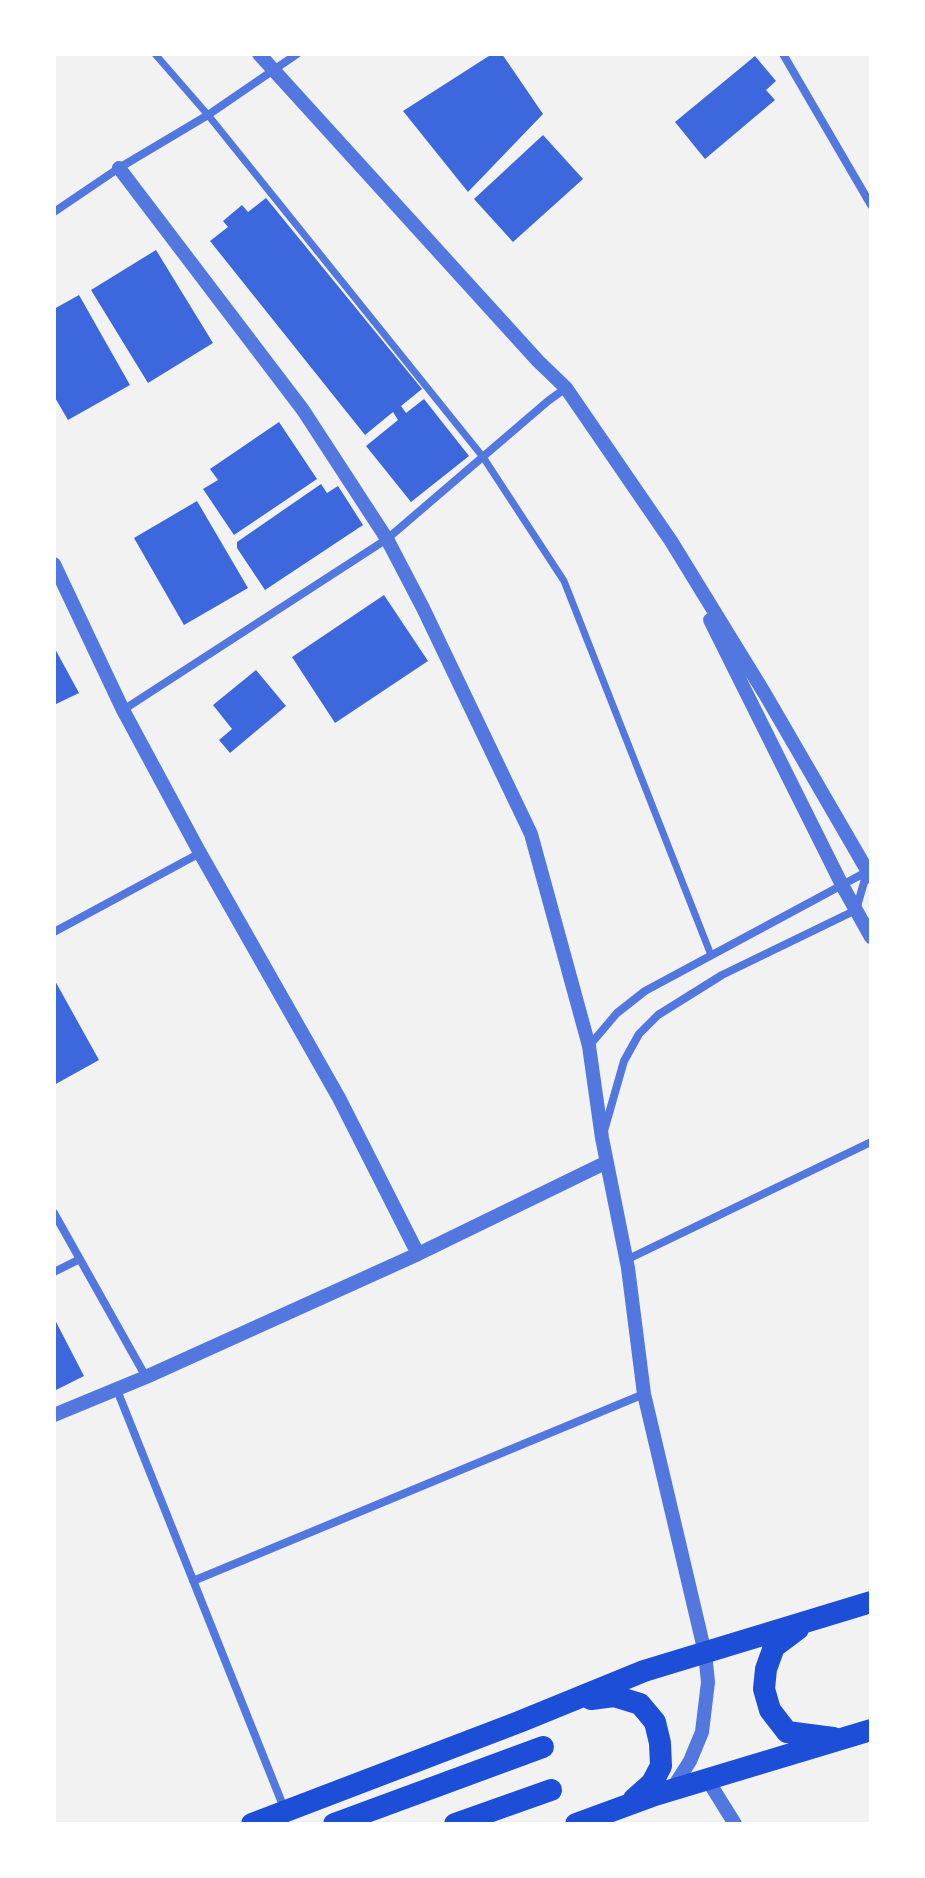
<!DOCTYPE html>
<html>
<head>
<meta charset="utf-8">
<style>
  body { margin:0 }
  #map { position:relative; width:925px; height:1878px; overflow:hidden; background:#f2f2f2; font-family:"Golos Text",sans-serif }
  canvas { display:block }
  .frame { position:absolute; inset:0; border:56px solid #fff; pointer-events:none }
</style>
</head>
<body>
<div id="map">
<canvas width="925" height="1878"></canvas>
<div class="frame"></div>
</div>
<script>
const ctx = document.querySelector('canvas').getContext('2d');
ctx.lineJoin = 'round';
function fillPath(path, color) { ctx.fillStyle = color; ctx.fill(path, 'evenodd'); }
const toPath = rows => new Path2D(rows.map(r => 'M' + r).join(''));
function strokePath(path, color, width, dash) { ctx.strokeStyle = color; ctx.lineWidth = width; ctx.lineCap = dash ? 'butt' : 'round'; ctx.setLineDash(dash || []); ctx.stroke(path); }
const building = toPath([
  [492,54,502,54,543,114,468,192,403,111],
  [755,56,776,81,766,90,775,100,705,159,675,122],
  [543,135,583,179,513,242,474,199],
  [266,198,422,389,401,406,406,413,424,399,469,456,411,502,366,446,398,420,393,412,365,435,210,241,228,227,223,221,242,205,248,212],
  [156,250,213,343,148,383,91,290],
  [79,295,130,385,68,420,54,396,54,309],
  [279,422,317,479,234,535,203,489,218,480,210,469],
  [321,484,327,493,338,486,363,525,265,590,237,548,237,542],
  [197,501,248,588,184,625,134,538],
  [384,595,428,661,335,723,292,657],
  [54,647,79,693,54,705],
  [256,670,286,706,230,753,219,740,232,729,213,705],
  [54,979,99,1060,54,1085],
  [54,1318,84,1376,54,1391]
]);
const pedestrian = toPath([
  [155,54,208,115,483,457,564,581,711,955]
]);
const minor = toPath([
  [783,54,871,205],
  [54,212,119,168,208,115,297,54],
  [123,710,387,539,548,401,566,388],
  [54,932,200,853],
  [589,1046,617,1013,645,991,870,870],
  [604,1131,624,1061,639,1034,658,1015,722,975,856,910,867,872],
  [54,1213,146,1377],
  [626,1260,871,1142],
  [54,1272,80,1259],
  [117,1390,284,1808],
  [193,1581,644,1394]
]);
const tertiary = toPath([
  [259,54,538,361,566,388,671,541,765,694,871,877],
  [119,168,303,410,387,539,423,608,531,834,589,1046,602,1138,628,1268,644,1394,705,1653,708,1682,702,1732,690,1761,671,1791],
  [54,564,123,710,200,853,339,1098,418,1254],
  [710,620,842,885,871,937],
  [54,1415,146,1377,418,1254,607,1162],
  [707,1779,735,1824]
]);
const trunk = toPath([
  [798,1629,774,1647,766,1669,764,1689,770,1710,787,1732,833,1738],
  [591,1699,614,1696,640,1704,655,1722,660,1743,661,1766,652,1783,634,1799],
  [252,1824,519,1722,644,1671,871,1602],
  [334,1824,543,1747],
  [455,1824,551,1790],
  [576,1824,655,1795,871,1730]
]);
fillPath(building, '#3d67dc');
strokePath(pedestrian, '#5277de', 7);
strokePath(minor, '#5277de', 8);
strokePath(tertiary, '#5277de', 14);
strokePath(trunk, '#1d4ed8', 22);
</script>
</body>
</html>
